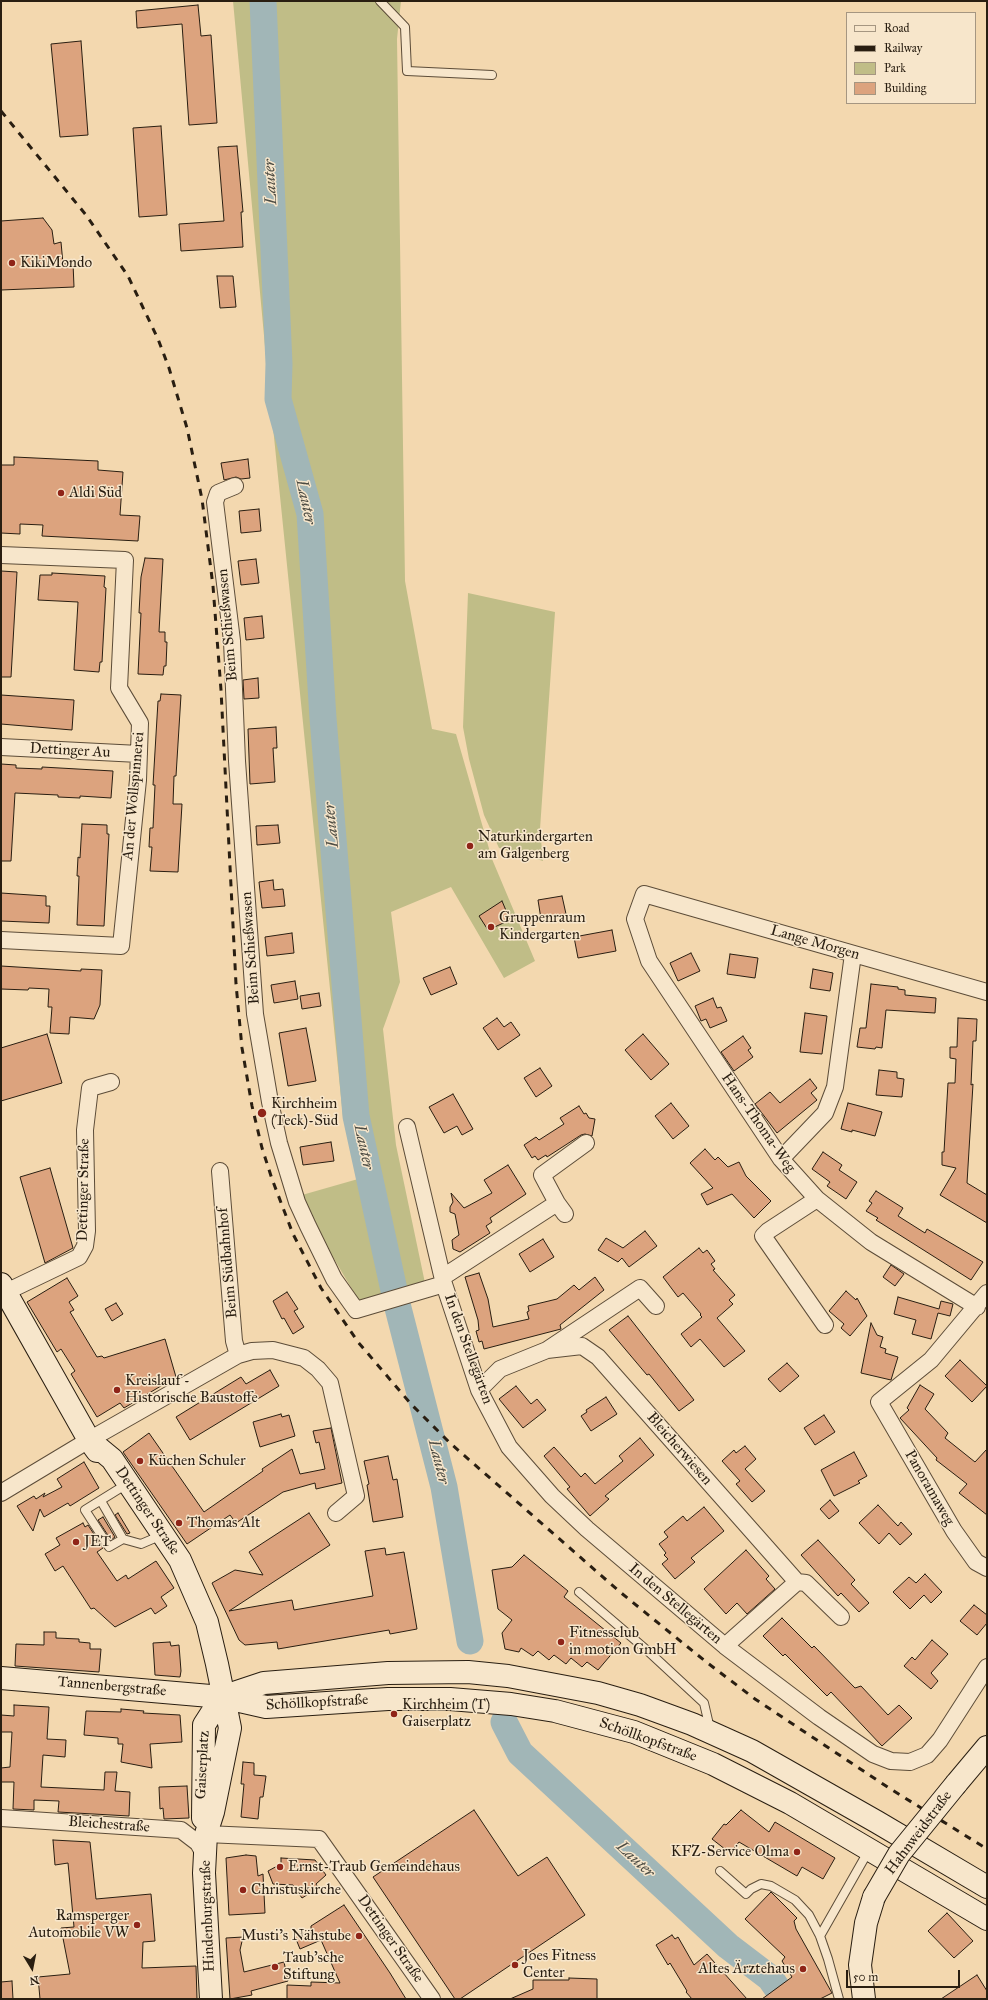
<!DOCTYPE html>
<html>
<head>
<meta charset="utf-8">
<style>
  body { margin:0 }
  #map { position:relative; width:988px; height:2000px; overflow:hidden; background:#f3d8af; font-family:"IM FELL Great Primer",serif }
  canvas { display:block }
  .frame { position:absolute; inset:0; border:2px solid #291e11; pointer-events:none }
  .legend { position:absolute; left:846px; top:12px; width:130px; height:92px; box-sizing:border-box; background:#f7e6cb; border:1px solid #a59681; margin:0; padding:5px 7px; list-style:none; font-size:12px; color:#291e11 }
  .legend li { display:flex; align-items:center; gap:8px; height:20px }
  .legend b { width:20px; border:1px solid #a59681 }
  .north { position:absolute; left:12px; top:1948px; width:40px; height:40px; -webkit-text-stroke:3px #f7e6cb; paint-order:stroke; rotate:170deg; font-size:11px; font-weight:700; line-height:16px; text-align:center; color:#291e11 }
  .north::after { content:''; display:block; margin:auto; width:14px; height:18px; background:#291e11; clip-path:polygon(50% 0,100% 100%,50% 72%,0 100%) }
  .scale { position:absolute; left:846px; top:1970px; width:114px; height:18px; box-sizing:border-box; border:2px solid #291e11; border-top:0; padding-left:5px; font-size:12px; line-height:14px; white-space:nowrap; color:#291e11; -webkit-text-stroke:3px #f7e6cb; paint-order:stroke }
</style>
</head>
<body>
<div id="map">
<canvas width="988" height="2000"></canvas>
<div class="frame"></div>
<ul class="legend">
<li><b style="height:5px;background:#f7e6cb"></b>Road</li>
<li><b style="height:5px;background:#291e11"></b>Railway</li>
<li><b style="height:11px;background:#c0bd87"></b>Park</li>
<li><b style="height:11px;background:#dca37e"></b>Building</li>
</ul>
<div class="north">N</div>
<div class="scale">50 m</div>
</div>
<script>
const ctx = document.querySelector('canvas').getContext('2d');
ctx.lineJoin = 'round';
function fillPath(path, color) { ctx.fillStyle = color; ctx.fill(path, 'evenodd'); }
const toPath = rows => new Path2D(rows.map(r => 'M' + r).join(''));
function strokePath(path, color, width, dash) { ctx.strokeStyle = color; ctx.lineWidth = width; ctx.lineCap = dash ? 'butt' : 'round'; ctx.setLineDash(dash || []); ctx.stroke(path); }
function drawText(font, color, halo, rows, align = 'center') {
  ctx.font = font + ' "IM FELL Great Primer",serif'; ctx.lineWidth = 3; ctx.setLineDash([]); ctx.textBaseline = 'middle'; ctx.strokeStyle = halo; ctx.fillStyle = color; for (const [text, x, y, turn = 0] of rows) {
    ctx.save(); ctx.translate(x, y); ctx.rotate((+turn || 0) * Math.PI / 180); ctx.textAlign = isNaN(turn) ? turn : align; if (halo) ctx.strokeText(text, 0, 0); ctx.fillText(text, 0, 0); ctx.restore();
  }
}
const green = toPath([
  [233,1,401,1,397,39,405,581,432,729,456,734,492,859,535,961,504,978,451,887,391,912,400,982,383,1029,396,1145,425,1283,359,1301,327,1247,302,1195,358,1179,343,1117,267,368],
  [468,593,555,612,540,829,543,861,499,848,484,815,469,759,463,727]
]);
const river = toPath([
  [263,1,279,364,278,399,310,514,323,718,356,1116,397,1304,444,1487,470,1641],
  [504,1722,520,1753,728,1946,770,1978,777,1988]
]);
const building = toPath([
  [198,5,201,36,211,35,217,123,189,125,182,24,137,28,136,11,198,5],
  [81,41,88,135,60,137,51,44,81,41],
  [161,126,167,215,139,217,133,128,161,126],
  [237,146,243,212,241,212,243,247,181,251,179,224,224,221,218,147,237,146],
  [43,218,52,230,54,244,61,242,63,264,73,263,74,287,1,290,1,221,43,218],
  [217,276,233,276,236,307,220,308,217,276],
  [14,457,98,461,98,470,123,472,120,515,140,516,138,541,42,536,43,525,20,524,20,534,1,533,1,465,14,465,14,457],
  [248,459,250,478,241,479,236,477,224,480,221,463,248,459],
  [259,509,261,531,241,533,239,511,259,509],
  [145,558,163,559,159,632,165,632,165,642,167,642,166,666,164,666,163,675,138,674,141,613,139,613,141,577,145,558],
  [256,559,259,583,241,585,238,561,256,559],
  [1,571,17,572,11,677,1,677,1,571],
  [52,573,105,576,104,587,106,588,102,662,100,662,99,672,74,670,78,602,38,600,40,575,52,575,52,573],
  [262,616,264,638,246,640,244,618,262,616],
  [258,678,259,698,244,699,243,680,258,678],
  [161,694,181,695,176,776,174,776,173,804,182,804,178,872,150,871,152,847,149,847,150,828,153,828,155,785,153,785,158,701,160,701,161,694],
  [1,695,74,700,72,730,1,724,1,695],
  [276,727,277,748,273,748,275,782,250,784,248,729,276,727],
  [1,764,16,765,16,768,42,769,42,767,113,771,111,798,80,796,80,798,58,797,58,795,15,793,11,861,1,861,1,764],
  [82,824,107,825,107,834,109,834,104,926,77,925,79,876,77,876,78,857,80,858,82,824],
  [278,825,280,843,257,845,256,826,278,825],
  [273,880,274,890,283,889,285,906,262,908,259,882,273,880],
  [1,893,46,896,46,906,50,906,49,923,1,921,1,893],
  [562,896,566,914,541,919,538,900,562,896],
  [502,901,510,920,488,930,479,916,502,901],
  [612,930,616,951,578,958,574,937,612,930],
  [292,933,294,953,267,956,265,937,292,933],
  [691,953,700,971,678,981,670,963,691,953],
  [730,954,758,958,755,978,727,974,730,954],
  [1,966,81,971,81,969,102,970,100,1005,94,1019,70,1017,69,1034,50,1033,52,1007,48,1007,49,989,29,988,28,990,1,989,1,966],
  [450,967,457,984,431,995,423,978,450,967],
  [813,969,833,973,830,991,810,988,813,969],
  [295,981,298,999,274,1003,271,985,295,981],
  [871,984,898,987,898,989,905,990,905,995,936,998,935,1013,886,1010,882,1048,876,1047,875,1049,857,1047,860,1028,866,1028,871,984],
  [319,993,321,1006,302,1009,300,996,319,993],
  [713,998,717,1008,721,1007,727,1021,710,1028,706,1019,701,1021,695,1006,713,998],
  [805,1013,827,1016,822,1054,800,1052,805,1013],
  [497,1018,504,1027,511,1022,520,1035,498,1050,483,1028,497,1018],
  [958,1018,977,1019,976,1041,973,1041,971,1085,973,1084,967,1183,987,1195,987,1223,940,1195,956,1168,942,1165,942,1152,944,1152,948,1083,955,1083,956,1059,950,1058,950,1047,957,1047,958,1018],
  [306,1028,316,1081,288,1086,279,1033,306,1028],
  [47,1034,62,1083,1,1101,1,1048,47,1034],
  [643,1034,669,1064,651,1080,625,1050,643,1034],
  [743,1036,751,1048,748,1050,753,1057,734,1071,721,1052,743,1036],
  [540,1068,552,1086,536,1097,524,1078,540,1068],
  [879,1070,897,1072,897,1078,904,1079,902,1097,876,1095,879,1070],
  [810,1079,817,1088,811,1093,817,1100,777,1133,755,1104,770,1092,780,1103,810,1079],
  [453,1094,473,1129,462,1135,457,1126,444,1133,429,1107,453,1094],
  [671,1103,689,1126,673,1139,655,1116,671,1103],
  [848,1103,882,1112,875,1136,852,1130,852,1132,841,1129,848,1103],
  [579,1106,584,1114,586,1113,589,1118,595,1119,592,1136,585,1134,581,1135,547,1157,546,1155,538,1160,535,1156,532,1158,524,1145,536,1137,539,1140,564,1124,560,1118,579,1106],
  [331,1142,334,1161,303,1165,300,1147,331,1142],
  [705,1149,715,1160,718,1157,728,1167,739,1162,746,1176,771,1201,754,1218,732,1194,707,1205,701,1194,713,1188,690,1163,705,1149],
  [823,1152,842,1165,839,1170,857,1182,846,1199,827,1186,830,1182,812,1169,823,1152],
  [508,1165,526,1194,490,1218,492,1222,486,1226,490,1233,460,1252,453,1249,452,1240,459,1235,455,1214,450,1212,450,1207,453,1202,451,1193,464,1208,468,1206,492,1193,484,1180,508,1165],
  [50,1168,73,1248,45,1263,20,1177,50,1168],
  [876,1191,903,1208,898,1216,925,1233,927,1229,983,1262,971,1280,876,1220,878,1218,866,1211,872,1203,869,1201,876,1191],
  [645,1231,657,1246,629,1267,622,1258,618,1262,598,1250,606,1238,623,1248,645,1231],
  [543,1239,554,1257,530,1272,519,1254,543,1239],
  [699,1248,703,1253,707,1250,715,1261,711,1264,715,1269,713,1270,735,1295,729,1300,733,1304,717,1318,745,1351,724,1367,700,1339,691,1347,681,1334,702,1317,700,1315,701,1314,683,1293,678,1297,663,1277,699,1248],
  [891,1265,904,1274,895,1286,883,1277,891,1265],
  [479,1273,488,1299,493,1327,529,1319,527,1312,529,1311,528,1306,557,1299,574,1285,579,1290,595,1277,604,1290,560,1325,561,1329,484,1349,482,1341,479,1342,476,1331,479,1330,478,1320,465,1277,479,1273],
  [67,1278,78,1296,69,1302,74,1310,70,1312,97,1357,102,1356,104,1358,165,1339,176,1377,124,1408,120,1403,97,1417,71,1374,75,1371,61,1349,57,1352,27,1302,67,1278],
  [846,1291,856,1300,857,1298,867,1316,850,1336,841,1328,844,1324,829,1311,846,1291],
  [287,1292,298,1309,294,1311,304,1327,293,1334,284,1318,282,1319,273,1301,287,1292],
  [898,1297,939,1309,941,1301,953,1304,950,1316,938,1313,931,1339,912,1334,916,1320,894,1314,898,1297],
  [116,1303,123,1314,112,1321,105,1309,116,1303],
  [628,1316,694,1400,679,1411,649,1374,647,1375,609,1330,628,1316],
  [871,1323,877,1335,883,1337,880,1347,886,1349,885,1353,898,1357,891,1380,861,1373,871,1323],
  [960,1360,987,1386,972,1402,945,1376,960,1360],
  [787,1363,799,1376,780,1392,768,1379,787,1363],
  [270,1370,279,1386,190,1440,176,1417,241,1377,246,1384,270,1370],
  [920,1385,934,1394,925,1409,948,1433,945,1438,975,1462,987,1449,987,1515,959,1493,967,1484,936,1460,937,1458,900,1418,909,1410,907,1408,920,1385],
  [516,1386,531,1404,537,1399,546,1410,523,1428,499,1399,516,1386],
  [606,1397,617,1414,591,1431,581,1416,587,1412,586,1410,606,1397],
  [281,1414,282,1417,289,1415,295,1436,260,1447,253,1422,281,1414],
  [824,1415,835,1432,815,1445,804,1428,824,1415],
  [331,1428,342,1483,316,1489,315,1483,283,1492,236,1523,230,1515,187,1544,123,1452,149,1433,204,1512,263,1471,262,1469,292,1449,300,1474,325,1469,319,1442,316,1443,313,1431,331,1428],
  [640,1438,654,1455,605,1496,609,1499,590,1516,567,1489,570,1487,544,1456,554,1447,581,1477,585,1473,595,1484,623,1461,619,1456,640,1438],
  [745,1446,756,1459,745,1469,765,1491,752,1502,736,1484,740,1481,722,1461,734,1450,736,1453,745,1446],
  [854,1452,867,1476,858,1481,860,1483,834,1496,821,1470,854,1452],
  [388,1456,393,1480,397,1479,403,1517,373,1522,367,1485,369,1484,364,1461,388,1456],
  [84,1462,99,1488,70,1506,68,1503,44,1517,40,1509,33,1531,17,1506,34,1496,36,1499,45,1493,43,1497,62,1487,57,1479,84,1462],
  [830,1500,839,1511,829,1519,820,1509,830,1500],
  [878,1505,898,1526,901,1522,912,1534,900,1545,889,1533,879,1544,859,1523,878,1505],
  [704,1507,724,1531,691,1558,695,1562,675,1579,662,1564,668,1559,664,1555,666,1553,659,1544,668,1537,664,1532,683,1516,687,1521,704,1507],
  [118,1513,130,1533,127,1534,115,1515,118,1513],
  [309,1513,330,1545,229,1611,292,1600,294,1610,373,1596,365,1551,385,1548,386,1555,404,1552,417,1629,390,1634,389,1630,278,1649,277,1642,245,1645,239,1640,212,1583,235,1570,263,1575,249,1552,309,1513],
  [103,1517,115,1537,111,1540,98,1520,103,1517],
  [83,1523,85,1527,88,1525,103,1548,97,1552,117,1581,126,1575,128,1579,156,1561,174,1588,161,1597,167,1606,155,1614,151,1608,115,1627,94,1608,91,1609,63,1566,55,1571,45,1554,60,1545,56,1538,83,1523],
  [818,1540,855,1580,851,1584,869,1603,859,1612,841,1593,838,1596,801,1555,818,1540],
  [746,1550,769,1576,766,1579,775,1589,747,1614,737,1603,726,1614,704,1589,746,1550],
  [524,1555,568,1591,564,1597,621,1643,598,1670,587,1662,582,1667,571,1658,566,1664,554,1655,549,1660,538,1651,533,1656,521,1648,519,1652,505,1649,502,1633,512,1620,498,1609,492,1570,512,1567,524,1555],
  [925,1574,942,1592,931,1603,924,1595,910,1609,893,1592,909,1577,916,1583,925,1574],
  [974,1605,987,1615,987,1623,977,1635,960,1621,974,1605],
  [782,1618,812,1648,814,1646,855,1688,861,1686,888,1715,899,1705,912,1718,882,1746,831,1692,827,1696,785,1654,783,1656,763,1636,782,1618],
  [44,1632,56,1632,56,1638,79,1639,79,1642,90,1643,90,1649,101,1649,99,1672,15,1666,16,1644,44,1645,44,1632],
  [932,1640,948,1654,931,1673,938,1681,931,1689,904,1666,912,1657,915,1660,932,1640],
  [170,1642,171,1646,179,1645,181,1671,180,1677,155,1675,153,1643,170,1642],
  [14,1705,49,1707,47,1739,66,1740,65,1757,43,1755,41,1787,104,1790,105,1772,117,1772,115,1791,130,1792,129,1816,58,1812,59,1801,34,1800,34,1810,13,1809,14,1782,1,1782,1,1768,10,1767,12,1732,1,1732,1,1715,14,1716,14,1705],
  [121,1709,144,1711,143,1713,180,1715,182,1742,150,1744,152,1768,121,1762,123,1744,118,1744,118,1738,84,1735,86,1711,121,1712,121,1709],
  [243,1762,254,1763,254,1775,266,1776,263,1797,260,1797,258,1819,241,1817,244,1784,241,1784,243,1762],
  [187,1786,189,1818,164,1819,163,1808,160,1809,159,1787,187,1786],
  [474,1810,518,1876,547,1857,585,1915,460,1999,455,1999,373,1877,474,1810],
  [741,1810,769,1832,775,1822,835,1858,823,1879,802,1867,797,1876,739,1842,730,1853,712,1839,724,1824,726,1825,741,1810],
  [53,1840,90,1842,96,1899,151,1894,155,1941,143,1942,142,1968,196,1966,197,1999,40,1999,38,1977,70,1974,61,1928,74,1927,68,1863,55,1865,53,1840],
  [246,1855,256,1856,258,1876,263,1874,265,1913,229,1915,226,1858,246,1855],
  [281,1858,315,1860,326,1875,316,1884,318,1888,302,1898,293,1885,273,1884,268,1871,281,1864,281,1858],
  [771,1892,797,1918,794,1921,796,1929,832,1993,820,1999,762,1999,792,1977,782,1961,785,1957,745,1919,771,1892],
  [344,1905,390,1973,406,1999,287,1999,287,1985,311,1986,311,1982,340,1983,321,1940,300,1949,294,1934,311,1933,311,1926,344,1905],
  [947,1913,973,1941,954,1958,928,1931,947,1913],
  [672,1935,675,1939,678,1937,694,1965,707,1954,747,1999,692,1999,686,1992,687,1991,670,1963,668,1965,656,1945,672,1935],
  [243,1937,240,1950,244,1972,284,1962,288,1981,251,1991,252,1995,230,1999,226,1938,243,1937],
  [977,1975,987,1991,987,1999,941,1999,977,1975],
  [569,1978,597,1979,597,1999,510,1999,533,1989,533,1980,569,1980,569,1978],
  [12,1981,13,1999,1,1999,1,1982,12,1981]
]);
const lane = toPath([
  [380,1,405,27,407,71,492,75],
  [122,1487,85,1510,109,1547,123,1539,141,1544,155,1538],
  [101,1501,123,1539],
  [579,1592,649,1652,704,1703,710,1729],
  [720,1871,746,1894,751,1889,761,1884,771,1886,795,1900,809,1915,820,1936,828,1959,839,1999],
  [820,1936,869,1850]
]);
const street = toPath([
  [235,486,218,493,215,502,232,641,237,761,255,1014,270,1102,279,1143,297,1202,308,1226,334,1279,356,1310,444,1284],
  [1,555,125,560,119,688,140,723,138,780,121,946,1,940],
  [1,747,139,754],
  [407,1127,444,1284,479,1390,509,1447,552,1496,587,1529,725,1646,819,1717,873,1754,891,1761,910,1762,927,1755,940,1740,987,1667],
  [781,1159,825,1113,835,1087,853,954],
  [220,1171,234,1341,238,1355],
  [817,1199,768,1231,763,1236,825,1325],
  [565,1214,557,1203,542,1175,586,1143],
  [443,1277,557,1203],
  [6,1292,79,1257,85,1246,87,1231,85,1130,90,1088,111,1082],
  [987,1293,931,1360,879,1402,954,1531,976,1562,987,1568],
  [977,1307,871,1242,817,1199,781,1159,649,961,635,919,644,894,987,992],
  [547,1350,582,1346,598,1357,797,1582,725,1646],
  [479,1390,500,1369,547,1350,640,1288,656,1306],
  [1,1493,89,1440,238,1355,252,1351,273,1350,304,1358,318,1369,330,1383,356,1496,336,1513],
  [797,1582,806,1583,841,1617],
  [1,1818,181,1830,198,1843,205,1856],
  [206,1834,319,1839,432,1999]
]);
const secondary = toPath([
  [1,1284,89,1440,97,1451],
  [89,1440,112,1459,180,1560,207,1622,217,1664,230,1728,213,1812,206,1834,204,1873,211,1999],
  [1,1678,222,1697,266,1707,388,1699,450,1699,511,1704,555,1711,634,1732,713,1764,790,1803,987,1919],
  [222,1697,264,1683,388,1673,468,1672,508,1676,598,1693,640,1705,692,1724,752,1751,877,1822,987,1887],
  [956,1784,987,1747],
  [203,1818,204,1725,222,1697],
  [864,1999,860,1965,866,1923,874,1897]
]);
const rail = toPath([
  [1,111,86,215,128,276,158,339,169,368,187,428,202,499,213,586,221,690,236,984,242,1048,252,1106,262,1148,272,1179,293,1234,321,1288,358,1342,411,1404,450,1443,620,1592,705,1661,755,1699,889,1788,987,1849]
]);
const secondaryBridge = toPath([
  [874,1897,899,1854,956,1784]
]);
const markers = [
  [12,263,4,"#8f2418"],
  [61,493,4,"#8f2418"],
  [470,846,4,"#8f2418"],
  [491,927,4,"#8f2418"],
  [262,1113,5,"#8f2418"],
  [117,1390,4,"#8f2418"],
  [140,1461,4,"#8f2418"],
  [179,1523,4,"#8f2418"],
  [76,1542,4,"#8f2418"],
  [561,1642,4,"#8f2418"],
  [394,1714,4,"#8f2418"],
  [797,1852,4,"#8f2418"],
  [280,1867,4,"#8f2418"],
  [243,1890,4,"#8f2418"],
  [137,1925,4,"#8f2418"],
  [359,1936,4,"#8f2418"],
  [515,1965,4,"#8f2418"],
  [275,1967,4,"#8f2418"],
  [803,1969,4,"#8f2418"]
];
const poiNames = [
  ["KikiMondo",20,263],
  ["Aldi Süd",69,493],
  ["Naturkindergarten",478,837],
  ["am Galgenberg",478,854],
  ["Gruppenraum",499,918],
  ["Kindergarten",499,935],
  ["Kirchheim",271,1104],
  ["(Teck)-Süd",271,1121],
  ["Kreislauf -",125,1381],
  ["Historische Baustoffe",125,1398],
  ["Küchen Schuler",148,1461],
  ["Thomas Alt",187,1523],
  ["JET",84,1542],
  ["Fitnessclub",569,1633],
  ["in motion GmbH",569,1650],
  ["Kirchheim (T)",402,1705],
  ["Gaiserplatz",402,1722],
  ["KFZ-Service Olma",789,1852,"right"],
  ["Ernst-Traub Gemeindehaus",288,1867],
  ["Christuskirche",251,1890],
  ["Ramsperger",129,1916,"right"],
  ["Automobile VW",129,1933,"right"],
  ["Musti's Nähstube",351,1936,"right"],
  ["Joes Fitness",523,1956],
  ["Center",523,1973],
  ["Taub'sche",283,1958],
  ["Stiftung",283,1975],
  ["Altes Ärztehaus",795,1969,"right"]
];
const streetNames = [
  ["Beim Schießwasen",228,625,-95],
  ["Dettinger Au",70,751,3],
  ["An der Wollspinnerei",134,796,-85],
  ["Lange Morgen",815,943,16],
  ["Beim Schießwasen",251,948,-94],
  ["Hans-Thoma-Weg",758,1123,55],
  ["Dettinger Straße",84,1190,-89],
  ["Beim Südbahnhof",228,1263,-95],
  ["In den Stellegärten",468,1349,70],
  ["Bleicherwiesen",679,1449,49],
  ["Panoramaweg",929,1488,60],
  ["Dettinger Straße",147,1511,56],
  ["In den Stellegärten",675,1604,40],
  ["Tannenbergstraße",112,1687,5],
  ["Schöllkopfstraße",317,1703,-3],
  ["Schöllkopfstraße",648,1740,20],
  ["Gaiserplatz",203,1765,-87],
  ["Bleichestraße",109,1825,4],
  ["Hahnweidstraße",919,1833,-53],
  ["Hindenburgstraße",208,1916,-92],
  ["Dettinger Straße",390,1939,55]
];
const waterNames = [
  ["Lauter",271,182,-93],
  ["Lauter",305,502,78],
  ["Lauter",332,825,-95],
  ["Lauter",363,1147,78],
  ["Lauter",438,1462,76],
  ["Lauter",635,1860,43]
];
fillPath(green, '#c0bd87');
strokePath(river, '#a1b6b7', 27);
fillPath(building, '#dca37e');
strokePath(building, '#291e11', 1);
strokePath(lane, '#5c4c38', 10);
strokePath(street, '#5c4c38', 18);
strokePath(secondary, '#291e11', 24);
strokePath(lane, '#f7e6cb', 8);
strokePath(street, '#f7e6cb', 16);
strokePath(secondary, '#f7e6cb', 22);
strokePath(rail, '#291e11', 3, [7, 7]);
strokePath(secondaryBridge, '#291e11', 24, []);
strokePath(secondaryBridge, '#f7e6cb', 22);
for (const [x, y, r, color] of markers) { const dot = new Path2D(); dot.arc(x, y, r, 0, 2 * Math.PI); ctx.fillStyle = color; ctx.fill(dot); strokePath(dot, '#f7e6cb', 1.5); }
drawText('15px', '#291e11', '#f7e6cb', poiNames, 'left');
drawText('15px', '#291e11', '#f7e6cb', streetNames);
drawText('italic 16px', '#4d4c43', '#f7e6cb', waterNames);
</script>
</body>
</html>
